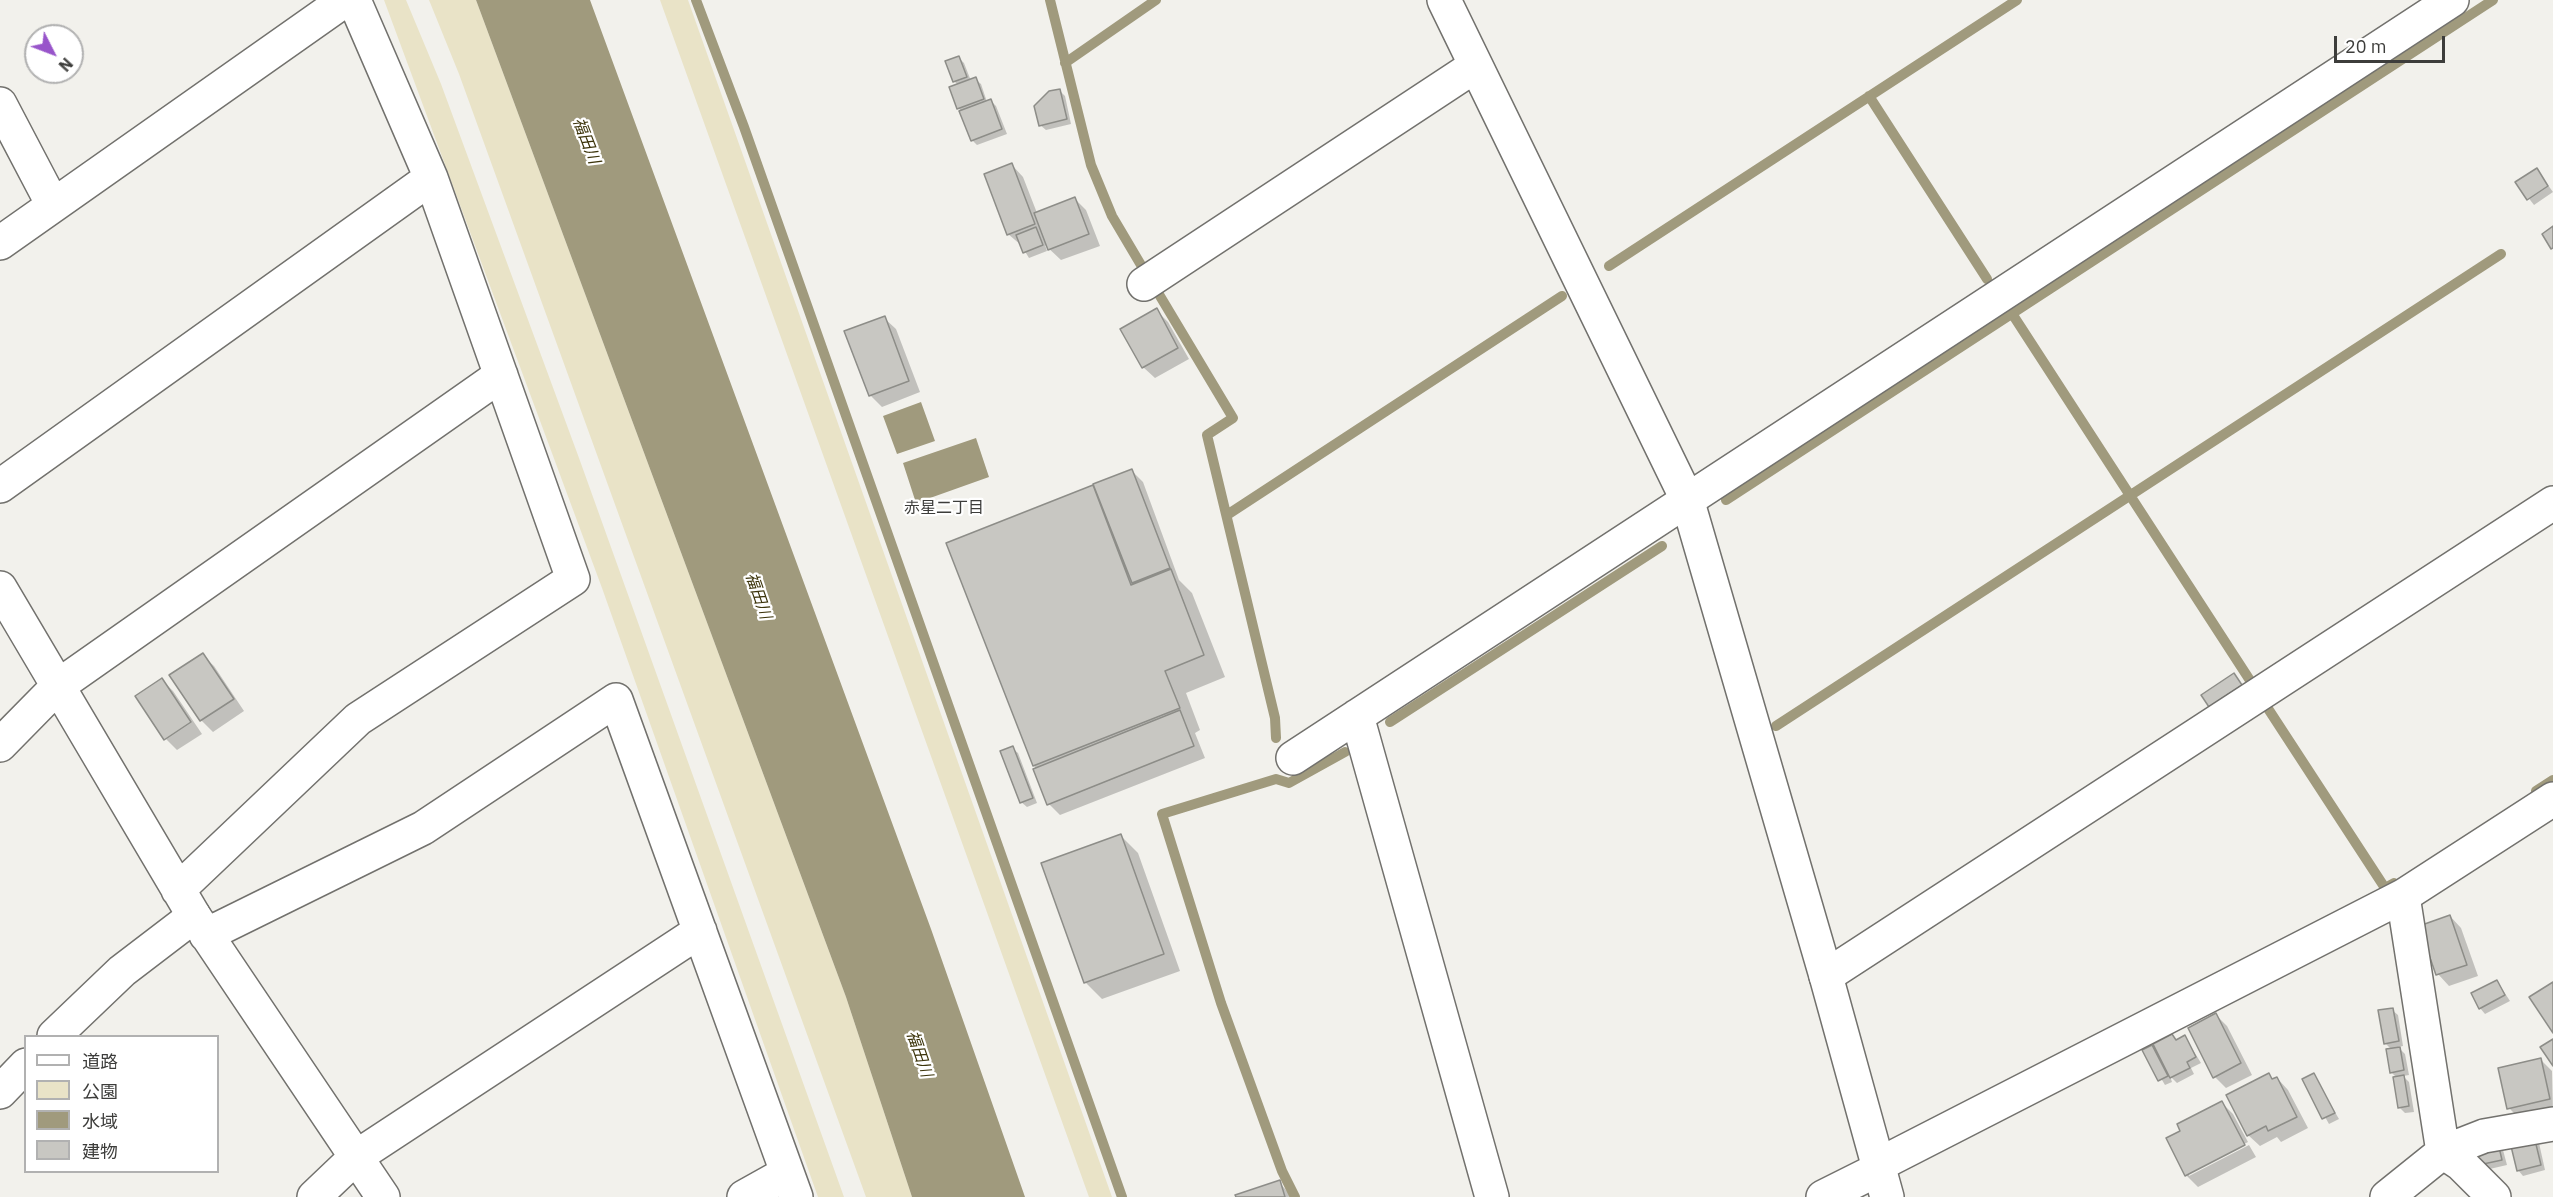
<!DOCTYPE html>
<html>
<head>
<meta charset="utf-8">
<style>
  body { margin:0 }
  #map { position:relative; width:2553px; height:1197px; overflow:hidden; background:#f2f1ec; font-family:"IBM Plex Sans","Noto Sans JP",sans-serif }
  canvas { display:block }
  .legend { position:absolute; left:24px; top:1035px; width:195px; height:138px; box-sizing:border-box; background:#fff; border:2px solid #b1b1b1; margin:0; padding:8px 10px; list-style:none; font-size:18px; color:#3d3d3b }
  .legend li { display:flex; align-items:center; gap:12px; height:30px }
  .legend b { width:30px; border:2px solid #b1b1b1 }
  .north { position:absolute; left:24px; top:24px; width:60px; height:60px; box-sizing:border-box; background:#fff; border:2px solid #b1b1b1; border-radius:50%; rotate:132deg; font-size:16px; font-weight:700; line-height:24px; text-align:center; color:#3d3d3b }
  .north::after { content:''; display:block; margin:auto; width:21px; height:27px; background:#9855ca; clip-path:polygon(50% 0,100% 100%,50% 72%,0 100%) }
  .scale { position:absolute; left:2334px; top:36px; width:111px; height:27px; box-sizing:border-box; border:3px solid #3d3d3b; border-top:0; padding-left:8px; font-size:18px; line-height:21px; white-space:nowrap; color:#3d3d3b; -webkit-text-stroke:4px #fff; paint-order:stroke }
</style>
</head>
<body>
<div id="map">
<canvas width="2553" height="1197"></canvas>
<ul class="legend">
<li><b style="height:8px;background:#fff"></b>道路</li>
<li><b style="height:16px;background:#e9e3c7"></b>公園</li>
<li><b style="height:16px;background:#a09a7d"></b>水域</li>
<li><b style="height:16px;background:#c8c7c2"></b>建物</li>
</ul>
<div class="north">N</div>
<div class="scale">20 m</div>
</div>
<script>
const ctx = document.querySelector('canvas').getContext('2d');
ctx.lineJoin = 'round';
function fillPath(path, color) { ctx.fillStyle = color; ctx.fill(path, 'evenodd'); }
const toPath = rows => new Path2D(rows.map(r => 'M' + r).join(''));
function strokePath(path, color, width, dash) { ctx.strokeStyle = color; ctx.lineWidth = width; ctx.lineCap = dash ? 'butt' : 'round'; ctx.setLineDash(dash || []); ctx.stroke(path); }
function drawText(font, color, halo, rows, align = 'center') {
  ctx.font = font + ' "IBM Plex Sans","Noto Sans JP",sans-serif'; ctx.lineWidth = 4.5; ctx.setLineDash([]); ctx.textBaseline = 'middle'; ctx.strokeStyle = halo; ctx.fillStyle = color; for (const [text, x, y, turn = 0] of rows) {
    ctx.save(); ctx.translate(x, y); ctx.rotate((+turn || 0) * Math.PI / 180); ctx.textAlign = isNaN(turn) ? turn : align; if (halo) ctx.strokeText(text, 0, 0); ctx.fillText(text, 0, 0); ctx.restore();
  }
}
const green = toPath([
  [384,0,406,0,441,84,579,458,844,1197,818,1197,602,588],
  [429,0,476,0,846,997,912,1197,866,1197,459,74],
  [660,0,688,0,1112,1197,1089,1197]
]);
const water = toPath([
  [476,0,590,0,931,929,1025,1197,912,1197,846,997],
  [921,402,935,441,897,454,883,416],
  [976,438,989,477,916,503,903,463]
]);
const shadow = toPath([
  [959,58,964,63,971,81,975,79,981,84,987,102,991,101,996,106,1007,134,977,145,972,140,959,108,958,85,954,81],
  [1059,90,1065,96,1071,124,1046,130,1040,125],
  [1012,165,1023,177,1037,213,1075,199,1086,210,1100,246,1061,260,1045,245,1047,251,1029,258,1021,245,1008,234],
  [2537,170,2553,192,2534,205,2517,183],
  [1156,310,1168,322,1189,359,1155,378,1143,367],
  [884,318,896,329,920,392,882,407,870,395],
  [1131,470,1143,482,1179,580,1192,593,1225,677,1186,693,1200,730,1195,733,1205,758,1060,815,1049,804,1034,765,1092,487,1099,493],
  [202,655,214,666,244,711,213,732,201,720,171,675],
  [162,680,173,691,202,734,177,750,166,739,137,697],
  [1012,748,1018,753,1037,803,1027,807,1021,802],
  [1121,836,1138,853,1180,971,1102,999,1085,982],
  [2450,916,2461,928,2478,976,2449,986,2438,974],
  [2497,981,2510,1001,2485,1014,2480,1008],
  [2392,1010,2398,1015,2403,1046,2398,1047,2405,1054,2409,1075,2403,1076,2409,1082,2414,1112,2405,1113,2399,1107,2397,1078,2391,1072,2392,1050,2385,1043],
  [2216,1015,2227,1026,2252,1075,2226,1088,2215,1077],
  [2172,1036,2177,1041,2185,1037,2201,1063,2191,1068,2194,1074,2177,1083,2170,1076,2172,1082,2165,1085,2144,1050],
  [2540,1059,2552,1071,2553,1112,2520,1119,2509,1108],
  [2268,1075,2273,1080,2277,1078,2288,1090,2308,1128,2281,1142,2277,1137,2260,1146,2248,1135],
  [2313,1075,2339,1119,2329,1124,2304,1080],
  [2222,1103,2233,1114,2248,1142,2189,1173,2189,1176,2249,1145,2256,1157,2198,1187,2186,1175],
  [2512,1143,2539,1143,2545,1170,2523,1176,2518,1170],
  [2498,1145,2503,1150,2507,1165,2481,1171,2475,1165],
  [1279,1182,1292,1197,1238,1197]
]);
const stream = toPath([
  [696,0,744,127,1122,1197],
  [1050,0,1091,165,1112,216,1141,265],
  [1065,63,1156,0],
  [1869,96,1987,279],
  [1609,266,2017,0],
  [1157,291,1233,418,1207,435,1275,718,1276,738],
  [2011,312,2253,685],
  [1726,500,2493,0],
  [1227,515,1562,296],
  [2265,704,2385,888,2394,883],
  [1390,722,1662,546],
  [1776,726,2501,254],
  [2536,791,2553,780],
  [1295,1197,1282,1171,1221,1003,1162,814,1276,779,1289,783,1345,752]
]);
const building = toPath([
  [959,56,967,77,953,82,945,61,959,56],
  [976,77,984,99,957,109,949,87,976,77],
  [1060,89,1067,119,1039,126,1034,106,1049,91,1060,89],
  [991,99,1002,129,971,141,959,111,991,99],
  [1012,163,1035,224,1007,235,984,174,1012,163],
  [2537,168,2548,186,2527,200,2515,182,2537,168],
  [1075,197,1089,234,1048,250,1034,213,1075,197],
  [2553,226,2553,248,2551,249,2542,234,2553,226],
  [1036,227,1043,245,1023,253,1016,235,1036,227],
  [1157,308,1178,348,1142,368,1120,329,1157,308],
  [885,316,909,381,869,396,844,331,885,316],
  [1132,469,1170,568,1132,583,1093,484,1132,469],
  [1093,485,1131,585,1171,569,1204,655,1165,671,1180,708,1033,766,946,543,1093,485],
  [203,653,234,699,200,721,169,675,203,653],
  [2234,673,2242,685,2209,707,2201,695,2234,673],
  [162,678,191,722,164,740,135,696,162,678],
  [1180,710,1194,746,1047,805,1033,769,1180,710],
  [1013,746,1033,798,1020,803,1000,751,1013,746],
  [1121,834,1164,954,1084,983,1041,863,1121,834],
  [2450,915,2467,965,2436,975,2419,926,2450,915],
  [2497,980,2505,995,2479,1009,2471,993,2497,980],
  [2553,982,2553,1033,2529,997,2553,982],
  [2393,1008,2399,1041,2384,1044,2378,1010,2393,1008],
  [2216,1013,2241,1063,2213,1078,2188,1028,2216,1013],
  [2172,1034,2176,1040,2185,1035,2196,1057,2187,1062,2190,1068,2170,1078,2153,1044,2172,1034],
  [2553,1039,2553,1066,2540,1047,2553,1039],
  [2152,1045,2168,1076,2158,1081,2142,1050,2152,1045],
  [2400,1047,2404,1070,2390,1073,2386,1049,2400,1047],
  [2541,1058,2550,1099,2507,1109,2498,1068,2541,1058],
  [2269,1073,2272,1079,2277,1077,2297,1117,2268,1131,2266,1126,2247,1136,2226,1095,2269,1073],
  [2314,1073,2335,1113,2322,1119,2302,1079,2314,1073],
  [2404,1075,2409,1106,2398,1108,2393,1077,2404,1075],
  [2222,1101,2245,1145,2185,1176,2166,1138,2180,1131,2177,1124,2222,1101],
  [2534,1136,2541,1165,2517,1171,2510,1142,2534,1136],
  [2498,1143,2502,1160,2474,1166,2471,1150,2498,1143],
  [1280,1180,1285,1197,1236,1197,1235,1195,1280,1180]
]);
const street = toPath([
  [0,104,53,205],
  [0,243,345,0],
  [1144,284,1475,66],
  [0,486,431,178],
  [0,588,194,916,383,1197],
  [1357,716,1492,1197],
  [0,745,58,686,501,375],
  [1293,758,2452,0],
  [178,890,358,719,573,579,431,178,354,0],
  [2403,896,2443,1152,2461,1164,2494,1197],
  [206,935,423,828,616,700,796,1197],
  [1826,976,2553,503],
  [1878,1165,2403,896,2553,799],
  [314,1197,356,1157,700,931],
  [744,1197,787,1173],
  [1823,1197,1879,1169],
  [2387,1197,2443,1152,2484,1136,2553,1124]
]);
const secondary = toPath([
  [1444,0,1687,499,1826,976,1887,1197],
  [54,1036,122,971,194,916],
  [0,1092,26,1065]
]);
const waterNames = [
  ["福田川",586,141,69],
  ["福田川",758,596,71],
  ["福田川",919,1054,71]
];
const neighbourhoodNames = [
  ["赤星二丁目",944,508]
];
fillPath(green, '#e9e3c7');
fillPath(water, '#a09a7d');
fillPath(shadow, '#0003');
strokePath(stream, '#a09a7d', 10);
fillPath(building, '#c8c7c2');
strokePath(building, '#8d8d88', 1.5);
strokePath(street, '#72716d', 36);
strokePath(secondary, '#72716d', 36);
strokePath(street, '#fff', 33);
strokePath(secondary, '#fff', 33);
drawText('italic 16px', '#3c340b', '#fff', waterNames);
drawText('16px', '#3d3d3b', '#fff', neighbourhoodNames);
</script>
</body>
</html>
